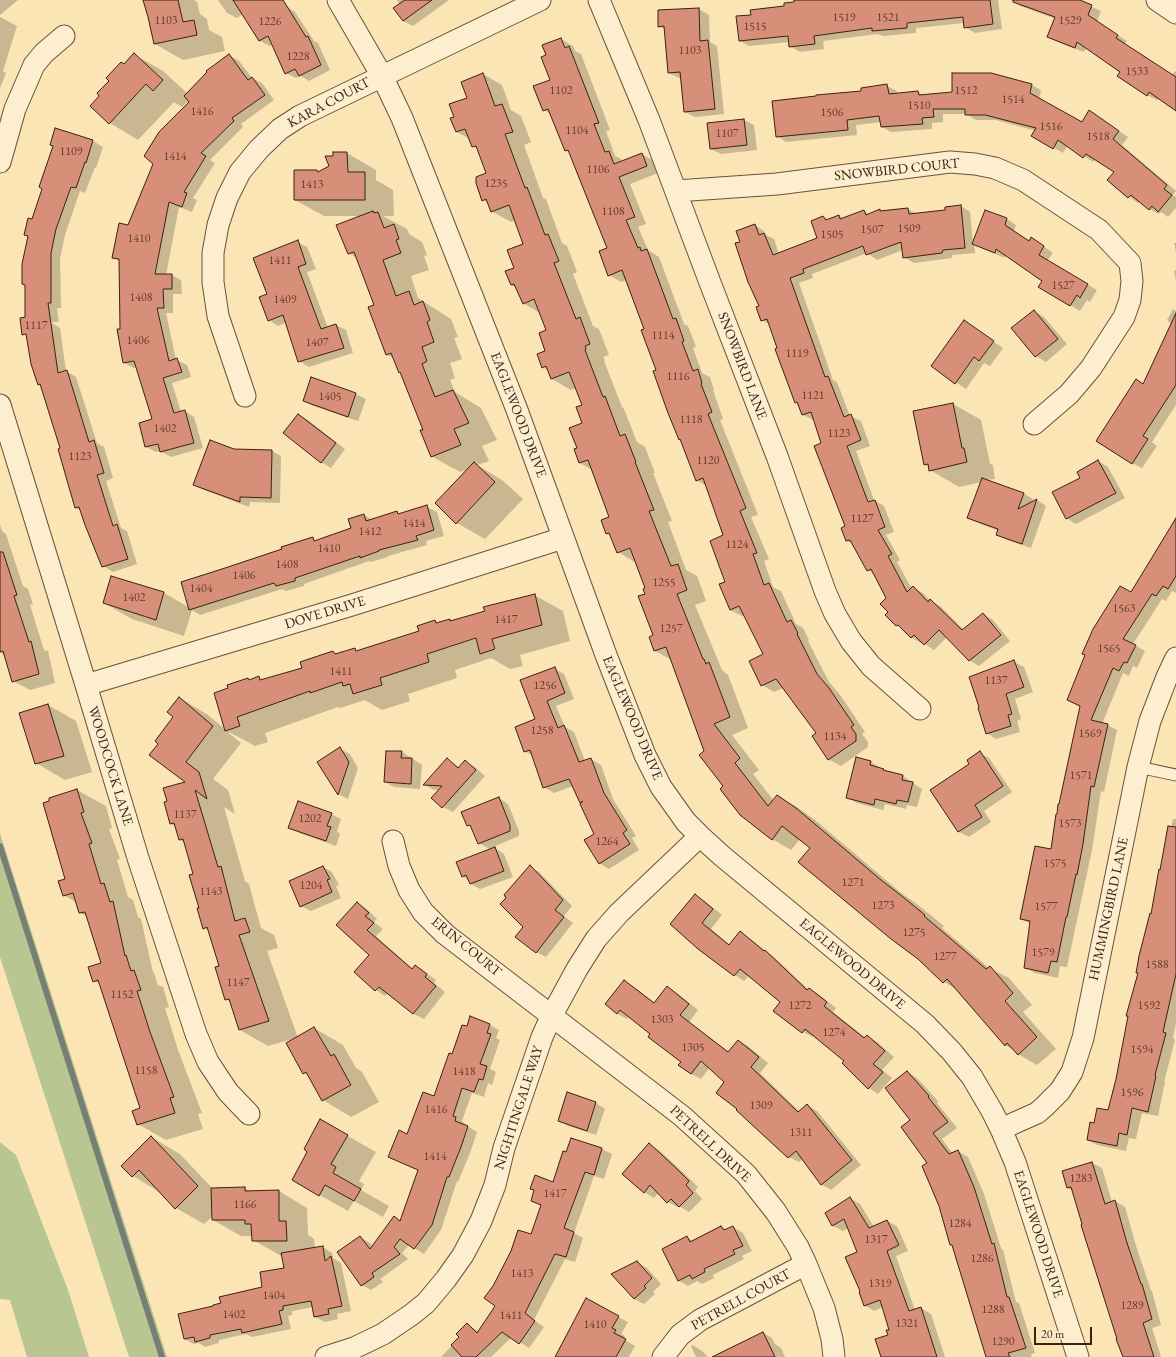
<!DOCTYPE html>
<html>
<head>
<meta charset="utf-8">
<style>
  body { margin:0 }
  #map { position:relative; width:1176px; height:1357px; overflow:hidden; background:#fbe5b5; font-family:"EB Garamond",serif }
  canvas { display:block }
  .scale { position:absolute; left:1034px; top:1327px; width:58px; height:18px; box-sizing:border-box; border:2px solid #3a2113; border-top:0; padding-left:5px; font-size:12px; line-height:14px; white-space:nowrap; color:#3a2113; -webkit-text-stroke:3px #fceecf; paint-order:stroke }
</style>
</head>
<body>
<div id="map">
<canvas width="1176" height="1357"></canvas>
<div class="scale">20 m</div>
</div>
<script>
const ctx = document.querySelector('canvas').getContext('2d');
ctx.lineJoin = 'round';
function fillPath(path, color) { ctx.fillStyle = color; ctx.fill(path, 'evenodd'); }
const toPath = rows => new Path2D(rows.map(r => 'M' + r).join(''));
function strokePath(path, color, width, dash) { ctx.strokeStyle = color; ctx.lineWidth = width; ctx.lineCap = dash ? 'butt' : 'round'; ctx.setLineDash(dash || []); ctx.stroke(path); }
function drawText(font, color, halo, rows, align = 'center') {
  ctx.font = font + ' "EB Garamond",serif'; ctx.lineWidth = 3; ctx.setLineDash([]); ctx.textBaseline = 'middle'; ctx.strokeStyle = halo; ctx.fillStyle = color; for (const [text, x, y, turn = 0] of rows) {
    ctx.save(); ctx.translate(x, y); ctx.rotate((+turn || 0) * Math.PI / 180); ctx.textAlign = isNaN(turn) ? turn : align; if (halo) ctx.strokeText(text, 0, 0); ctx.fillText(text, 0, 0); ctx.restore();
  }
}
const green = toPath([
  [0,833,167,1357,129,1357,0,957],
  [0,1142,16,1155,68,1290,89,1357,27,1357,10,1300,0,1299]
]);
const shadow = toPath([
  [0,0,18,0,0,15],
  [144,0,194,0,197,2,200,14,207,19,209,30,222,37,225,51,183,60,155,44],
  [218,0,278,0,295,12,314,41,318,43,330,70,309,81,301,76,296,78,286,73,273,44,270,46,260,41,243,14,237,18,227,13],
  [397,0,449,0,413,26,403,21,400,5],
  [795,0,998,0,1002,29,975,33,965,27,964,23,916,28,916,33,883,36,878,34,823,41,824,49,800,52,790,46,789,42,749,46,740,41,752,16,786,7,796,3],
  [1011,0,1077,0,1101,11,1097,22,1127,41,1125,44,1172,75,1175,71,1176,72,1176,110,1159,98,1157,100,1147,95,1121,72,1086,48,1084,52,1058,42,1049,36,1056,19,1020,6],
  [699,9,709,15,710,42,717,46,724,114,695,117,685,112,681,78,679,78,669,73,666,30,659,26],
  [0,17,17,26,3,71,6,73,0,88],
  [561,39,573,46,575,51,581,54,610,130,606,131,615,156,621,159,622,162,642,154,654,161,658,173,630,184,646,224,638,227,648,250,659,257,684,324,688,326,696,347,693,348,702,373,710,377,714,390,713,390,723,419,720,420,758,515,751,517,769,559,764,561,773,587,781,591,796,624,803,628,809,640,808,641,829,682,841,696,865,732,862,734,868,742,868,747,841,766,828,759,817,733,783,688,774,692,762,685,764,655,745,616,742,616,730,610,726,583,725,536,707,486,696,480,682,440,680,439,645,330,627,280,621,282,609,275,609,248,571,153,566,150,552,115,544,110,551,80,547,55],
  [135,55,163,71,187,93,229,55,239,61,252,78,262,83,274,100,241,124,243,127,210,160,215,163,193,198,197,200,192,212,179,207,166,275,172,275,181,280,182,294,173,294,173,313,166,313,176,360,187,365,191,377,172,383,181,412,185,411,194,417,203,448,171,457,160,451,156,452,146,447,140,424,153,420,137,368,134,368,124,363,121,329,120,261,113,258,191,101,189,100,182,107,174,102,138,140,110,123,91,106],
  [483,74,502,85,511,110,521,116,531,142,524,145,543,198,546,199,562,243,567,246,577,272,573,274,593,326,599,329,609,355,603,357,605,360,604,361,622,407,624,409,637,442,645,447,655,473,653,473,672,521,668,522,686,570,697,576,706,601,695,605,722,670,728,675,748,728,732,735,759,770,753,774,774,801,777,796,797,807,815,820,900,892,918,905,944,926,942,928,989,968,1009,978,1032,1005,1023,1012,1056,1049,1037,1065,1018,1054,1014,1050,1005,1045,959,991,944,982,918,958,811,848,800,839,791,850,772,839,724,787,705,752,672,660,655,651,654,636,647,589,636,563,618,552,612,536,607,533,610,517,592,470,580,463,578,449,583,423,583,406,576,388,571,390,552,379,549,371,543,367,547,351,547,330,540,313,523,303,517,288,511,285,515,268,524,244,516,220,511,222,491,211,488,203,483,200,487,174,478,149,473,146,470,139,457,132,455,117],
  [1032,85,1041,90,1039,99,1082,124,1098,117,1128,137,1122,145,1176,191,1173,195,1176,197,1176,208,1168,217,1161,212,1159,214,1149,209,1140,201,1138,203,1129,197,1108,180,1115,172,1096,159,1093,162,1068,145,1063,153,1033,136,1036,131,996,120,976,120,966,114,943,114,943,122,932,123,932,129,891,132,882,127,881,122,856,125,857,135,786,142,777,136,863,92,887,86,897,91,897,94,918,92,924,96],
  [744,120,754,125,757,150,721,154,711,149],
  [56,130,93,141,103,147,96,168,95,167,85,193,80,191,65,235,60,259,61,308,57,308,59,322,50,322,60,328,66,371,76,377,97,443,104,447,113,478,106,481,121,528,127,531,137,564,113,572,103,566,81,511,76,508,59,449,61,449,42,386,39,384,26,286,23,284,29,237,25,235,33,220,43,189,54,146],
  [334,153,347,153,376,170,376,180,393,190,394,216,383,216,407,229,409,234,422,242,427,255,424,256,429,270,411,276,418,298,451,319,458,337,454,338,462,359,450,363,455,378,450,380,455,392,481,408,497,440,482,446,489,461,477,465,502,480,523,499,485,539,457,523,469,469,460,472,431,456,425,432,401,373,399,372,395,359,386,354,376,305,358,259,349,253,362,216,324,216,295,200,316,171,320,173,331,166,334,157],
  [961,206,970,212,973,243,986,211,1007,219,1016,225,1014,231,1030,241,1032,238,1053,253,1047,261,1097,290,1090,302,1087,300,1080,311,1039,287,1043,280,1006,254,1005,258,983,249,974,244,975,253,952,255,952,258,914,263,904,257,903,250,877,260,867,253,812,274,813,278,799,283,833,380,837,382,850,416,861,421,870,446,856,451,874,500,884,506,894,532,886,535,900,560,897,562,912,589,913,587,923,593,930,601,940,606,964,630,983,614,993,620,1010,641,979,666,969,660,947,637,934,650,922,642,921,643,912,638,903,629,897,625,890,612,888,598,875,574,868,570,853,544,847,541,847,527,814,419,813,420,803,415,799,404,796,402,770,325,762,320,761,307,741,242,755,225,764,231,766,235,774,239,779,254,819,238,823,217,828,220,839,216,844,219,864,211,869,214,880,210,882,212,908,209,917,214,947,211],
  [297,242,307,247,316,269,307,272,328,328,336,325,346,330,353,353,309,367,299,361,287,322,278,326,269,320,268,295],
  [1174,243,1176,243,1176,252],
  [1176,270,1176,281,1174,271],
  [1173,309,1176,311,1176,405,1152,442,1157,446,1142,468,1132,463,1144,385,1171,324,1167,320],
  [1034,311,1044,317,1067,344,1046,362,1036,356,1013,328],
  [964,321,1003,348,990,366,984,363,966,389,932,366],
  [312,379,356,394,366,399,358,421,313,406,304,400],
  [953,404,981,420,990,464,993,465,995,479,986,480,1023,493,1033,499,1032,503,1037,500,1046,506,1031,548,1007,540,997,534,999,531,978,523,968,517,982,482,959,487,930,470,929,467,925,464],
  [299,415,308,420,345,449,331,468,321,462],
  [234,450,272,451,281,456,280,503,250,502,249,507,204,490,195,485],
  [1098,461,1108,467,1125,498,1076,524,1066,518,1081,479],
  [427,507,437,512,444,536,426,541,427,545,388,556,388,557,371,562,369,561,304,584,304,586,286,591,282,589,200,615,192,610,184,636,132,619,104,603,112,577,164,593,190,608,223,570,313,539,317,541,352,529,364,515,373,520,397,513,400,514],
  [1176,520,1176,593,1172,591,1166,601,1162,599,1133,644,1145,651,1137,668,1133,666,1129,676,1123,673,1102,724,1107,725,1117,730,1104,792,1101,791,1092,850,1067,967,1060,966,1058,978,1035,973,1026,968,1031,924,1021,919,1052,850,1058,815,1080,707,1068,700],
  [0,524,2,531,6,534,23,586,28,589,33,604,30,605,44,650,48,651,55,683,30,690,13,681,5,656,0,652],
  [534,595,563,611,570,641,520,655,523,666,510,669,491,658,455,670,457,678,408,694,410,701,382,710,365,700,340,708,338,707,265,733,268,742,255,746,229,732,229,733,241,743,213,779,228,790,235,814,224,807,245,881,249,884,261,928,274,935,278,948,267,951,298,1038,314,1028,343,1045,356,1068,362,1072,379,1102,351,1117,323,1100,309,1076,304,1073,296,1038,268,1046,240,1030,231,1002,226,999,220,966,209,931,204,928,194,875,185,843,180,840,176,826,171,824,165,803,187,782,159,743,175,717,180,698,208,715,226,730,250,681,259,678,264,680,304,668,333,653,337,655,355,649,359,651,421,632,435,622,439,624,449,620,452,622,486,612],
  [489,634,491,634,496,650,494,650],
  [480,636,481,637,447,648,447,646],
  [1014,662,1024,667,1033,692,1015,699,1021,719,1017,721,1020,732,996,739,987,733],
  [554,668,564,674,574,699,556,706,565,727,574,732,585,761,591,759,601,765,613,799,636,836,632,838,639,850,609,869,599,863,595,834,583,803,581,802,573,786,554,793,544,787,533,756,525,751],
  [48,705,76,721,92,772,65,780,36,763],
  [340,749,350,754,358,768,348,799,338,794,318,763],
  [402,752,422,765,420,789,394,787,385,782],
  [980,753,989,758,1012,792,984,811,991,822,969,837,959,832,932,790,971,764],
  [447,759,460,768,466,762,475,767,485,776,453,812,443,807,439,790,434,790,425,785],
  [857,759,871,762,889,773,903,776,922,789,917,807,907,805,906,809,885,804,883,810,857,803,847,797],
  [77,790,106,806,112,828,109,829,120,859,117,860,128,897,133,900,138,917,141,919,153,972,154,973,158,985,163,987,169,1007,165,1008,178,1050,202,1113,198,1114,203,1129,166,1140,138,1124,141,1109,101,985,94,981,102,964,88,917,80,913,77,903,64,895,66,880,50,799],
  [499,798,508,804,519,831,519,836,493,847,504,854,513,877,480,889,471,884,469,880,462,876,491,850,479,843,473,828,468,825],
  [331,814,341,819,337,831,340,834,336,846,299,833,289,827],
  [1173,819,1176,819,1176,1023,1173,1038,1175,1040,1164,1082,1165,1082,1158,1116,1142,1113,1136,1139,1129,1138,1126,1151,1097,1145,1088,1140,1095,1124,1109,1111],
  [323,867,332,872,339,885,336,886,341,898,311,911,301,906],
  [530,867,539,872,572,906,564,916,573,923,546,957,536,952,524,927,508,898],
  [695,896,705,901,722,915,711,929,730,945,740,933,749,938,767,952,774,957,808,989,818,994,836,1008,833,1012,866,1038,867,1036,877,1042,894,1057,882,1070,892,1078,878,1094,869,1088,844,1063,846,1061,814,1035,813,1037,803,1032,774,1010,782,1001,749,975,744,981,735,975,698,948],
  [357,903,367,909,377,919,374,922,383,929,376,936,413,969,416,966,436,980,434,983,445,992,424,1019,414,1014,388,993,385,996,376,990,370,955],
  [624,981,634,987,655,1003,668,987,677,993,698,1010,689,1022,729,1052,738,1041,748,1046,768,1063,760,1073,800,1112,807,1105,817,1111,861,1165,831,1190,821,1184,803,1159,799,1162,789,1157,739,1109,726,1082,710,1067,701,1079,691,1074,682,1061,652,1034,630,1016,627,1019,618,1014,606,1004],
  [490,1025,499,1030,496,1038,500,1040,490,1069,496,1072,492,1085,488,1083,484,1097,472,1093,462,1121,465,1124,465,1125,477,1132,470,1153,458,1182,457,1181,441,1230,424,1254,409,1245,402,1253,408,1259,380,1279,383,1282,371,1290,362,1285,360,1237,370,1243,373,1247,395,1217,401,1221,418,1170,389,1156,408,1135,435,1097,452,1055,467,1028],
  [907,1072,917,1078,938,1101,937,1103,957,1128,942,1139,953,1154,958,1151,968,1157,984,1194,1001,1248,1003,1250,1016,1302,1019,1303,1035,1353,1031,1354,1032,1357,987,1357,953,1246,951,1245,929,1164,911,1120],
  [568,1093,596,1103,605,1109,596,1135,568,1126,559,1120],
  [321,1121,376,1152,359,1181,364,1184,361,1190,389,1206,383,1217,354,1201,348,1211,293,1180,309,1152],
  [151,1137,180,1154,213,1189,245,1188,251,1192,279,1191,307,1208,308,1235,314,1239,315,1249,323,1247,332,1253,333,1258,341,1263,351,1311,337,1314,338,1319,325,1322,315,1317,313,1307,292,1311,292,1315,288,1316,291,1329,252,1337,246,1334,219,1340,219,1343,205,1347,199,1343,194,1344,184,1339,214,1307,263,1288,285,1269,283,1257,253,1240,253,1236,241,1236,213,1220,213,1216,204,1224,176,1208,161,1193,133,1176],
  [572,1139,602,1149,612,1154,604,1179,594,1176,574,1233,583,1238,575,1262,565,1259,534,1320,544,1327,529,1348,512,1337,491,1357,441,1357,460,1337,467,1324,479,1332,497,1306,531,1236,541,1206,532,1200,535,1191,531,1188,554,1183,567,1153],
  [649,1145,659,1150,686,1175,698,1187,695,1191,702,1199,689,1212,679,1206,677,1207,668,1202,659,1192,654,1198,644,1192],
  [1092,1163,1102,1168,1112,1202,1115,1201,1125,1207,1137,1249,1151,1290,1152,1291,1161,1325,1152,1328,1161,1357,1124,1357,1073,1191,1068,1188],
  [850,1198,860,1204,874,1227,887,1221,897,1226,908,1251,896,1256,915,1310,921,1308,931,1314,945,1357,899,1357,883,1307,874,1311,864,1305,861,1292,859,1252,848,1228,843,1231,833,1226,826,1214],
  [721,1227,726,1230,733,1227,743,1233,752,1251,742,1256,744,1259,713,1275,714,1278,702,1284,697,1281,688,1286,678,1280,687,1238,694,1241],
  [637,1262,647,1268,661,1284,653,1292,655,1294,644,1304,634,1299],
  [618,1317,628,1322,621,1334,625,1336,623,1339,635,1346,629,1357,556,1357],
  [763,1333,772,1338,775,1344,781,1348,785,1357,734,1357],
  [693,1345,702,1351,708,1357,696,1357,691,1346]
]);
const stream = toPath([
  [0,846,162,1357]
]);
const building = toPath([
  [143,0,178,0,183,22,194,20,197,35,154,44,148,17,143,0],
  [233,0,283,0,306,37,308,36,321,65,299,76,295,69,285,74,268,36,259,41,233,0],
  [405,0,432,0,403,21,393,8,405,0],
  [794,0,990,0,993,24,964,28,963,17,907,23,907,28,872,31,872,28,814,36,815,44,789,47,788,36,739,41,736,16,751,15,750,10,784,6,784,3,794,2,794,0],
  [1013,0,1080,0,1092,5,1088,15,1118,35,1116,38,1176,77,1176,111,1149,92,1147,96,1117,76,1120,72,1077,42,1075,48,1047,37,1055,17,1013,2,1013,0],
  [699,8,700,41,708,40,715,109,684,112,680,72,668,73,664,26,658,27,658,10,699,8],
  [561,38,565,48,569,46,599,123,594,124,605,152,609,151,614,164,642,153,647,166,619,177,635,217,626,220,638,248,640,247,641,251,647,249,673,319,676,318,684,341,682,342,693,371,698,369,702,383,701,384,712,412,708,414,746,508,740,511,757,553,753,554,764,585,769,583,787,622,791,620,798,633,797,634,817,674,829,688,854,725,851,727,856,734,856,741,828,760,812,736,816,733,776,679,761,686,749,661,763,654,739,606,730,610,719,584,725,582,710,541,723,535,703,478,696,481,680,439,679,440,668,413,653,371,656,370,641,330,644,329,622,270,608,276,599,251,607,248,568,150,565,151,548,109,543,111,533,86,550,80,541,57,546,55,542,45,561,38],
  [134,53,163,80,153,91,146,84,109,124,90,106,99,96,97,93,109,81,106,78,121,62,124,64,134,53],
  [229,54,248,80,252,77,265,95,232,118,234,121,201,153,206,156,184,192,187,193,182,207,169,202,155,274,172,274,172,289,163,289,164,308,157,308,169,361,177,358,182,372,163,378,174,413,185,410,194,443,160,452,158,444,145,447,139,423,152,419,134,361,123,363,117,329,120,329,119,259,112,258,119,223,128,225,153,164,144,156,159,132,189,102,184,96,207,72,206,71,229,54],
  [483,73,495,106,502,104,513,132,505,134,525,188,527,187,545,235,548,234,559,261,554,263,576,319,580,317,590,344,585,346,586,349,585,350,603,397,605,396,620,436,625,434,636,462,635,462,654,510,649,511,671,566,678,564,687,590,677,594,703,659,704,659,706,664,709,662,730,717,714,724,740,758,735,763,768,806,777,795,796,808,881,880,898,893,925,915,924,916,986,969,990,966,1013,993,1005,1001,1037,1037,1018,1055,1007,1043,1005,1046,947,979,943,983,918,959,891,939,798,862,810,848,782,826,772,840,740,815,720,789,723,786,699,755,704,751,666,647,654,651,649,637,653,635,638,596,645,594,643,589,645,588,630,548,617,553,609,533,606,534,601,520,609,517,588,460,579,463,574,449,577,448,569,428,582,423,576,407,582,405,569,372,551,379,546,366,542,368,537,354,545,351,539,333,546,330,534,299,523,304,514,284,511,285,505,271,514,268,507,250,523,244,509,205,491,212,486,199,482,201,476,183,476,177,486,173,476,146,472,147,465,129,456,132,450,118,454,117,449,104,467,98,461,82,483,73],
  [952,73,991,73,1032,84,1030,93,1082,122,1089,110,1119,131,1113,139,1167,185,1164,189,1172,195,1158,212,1152,206,1149,210,1131,195,1128,198,1107,180,1114,172,1086,154,1083,158,1058,140,1053,149,1031,136,1036,128,985,115,965,115,965,109,933,109,934,117,922,118,923,124,881,127,879,116,847,120,848,130,776,137,772,101,816,96,816,95,861,91,861,88,887,84,889,94,918,91,919,95,952,92,952,73],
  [744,119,747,145,710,149,707,123,744,119],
  [55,128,93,140,86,163,85,162,76,188,71,187,56,229,51,253,51,303,48,303,58,373,67,370,89,442,94,440,104,473,97,475,113,526,117,524,128,559,102,567,85,525,79,507,75,508,58,449,60,448,40,384,38,385,31,364,26,334,22,335,20,318,25,317,25,285,22,284,22,264,28,236,24,235,28,218,32,219,42,189,39,187,53,146,50,145,55,128],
  [333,152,347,152,348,172,365,172,365,200,294,200,294,170,317,170,318,172,329,166,325,156,333,156,333,152],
  [961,205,965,248,943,250,942,253,903,258,901,242,866,255,863,246,803,269,804,273,790,278,825,377,828,376,844,417,851,414,861,440,847,446,868,502,875,500,885,527,878,530,892,554,888,556,907,592,913,586,928,602,930,599,962,630,983,613,1001,635,969,661,939,630,924,645,914,635,911,638,898,625,896,626,885,615,888,612,880,604,886,598,871,569,867,571,850,540,846,541,841,528,845,526,814,446,821,443,811,412,802,415,797,402,795,403,775,349,777,348,767,319,761,321,756,307,759,306,748,282,735,243,740,242,736,231,755,224,759,235,764,233,773,255,817,238,811,221,823,216,826,220,839,215,840,219,864,210,866,215,880,209,880,211,908,208,909,214,945,210,945,207,961,205],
  [985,210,1007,218,1005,225,1029,241,1031,237,1044,246,1039,255,1088,284,1080,298,1077,295,1070,306,1038,287,1042,281,996,249,995,253,972,244,985,210],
  [373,211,374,213,378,212,384,228,394,224,399,239,396,240,401,253,383,260,396,296,409,291,414,305,423,301,430,320,427,322,434,342,422,347,427,361,422,364,435,397,453,390,469,423,454,429,461,445,431,457,420,430,423,430,400,372,399,373,391,353,386,355,368,307,374,305,354,252,348,254,336,225,373,211],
  [298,240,306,264,298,267,321,329,336,324,344,348,298,362,283,315,268,321,259,297,267,294,253,258,298,240],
  [1034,310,1058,339,1035,357,1011,328,1034,310],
  [1176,313,1176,385,1143,436,1148,439,1132,464,1096,441,1136,379,1143,384,1176,313],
  [964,320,994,341,979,361,974,357,955,384,931,366,964,320],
  [311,377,356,393,348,417,303,401,311,377],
  [953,403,962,448,964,448,967,462,929,471,928,464,924,465,913,411,953,403],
  [298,414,336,443,321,463,283,433,298,414],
  [210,440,234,449,272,450,271,498,240,497,240,502,193,485,210,440],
  [1098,460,1116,493,1066,519,1052,492,1080,478,1077,472,1098,460],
  [474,462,495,482,456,524,435,503,474,462],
  [982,478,1024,493,1018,509,1037,499,1022,544,996,535,998,529,967,518,982,478],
  [427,505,434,530,416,536,418,540,379,550,379,551,360,558,360,556,295,578,295,581,276,586,274,583,189,610,181,582,222,569,282,549,281,547,313,537,314,541,351,528,348,519,364,514,366,521,397,511,398,514,427,505],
  [1176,518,1176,576,1168,589,1163,586,1156,596,1152,594,1123,639,1136,645,1127,663,1124,662,1119,671,1113,668,1091,720,1108,724,1094,787,1091,786,1083,844,1077,875,1076,874,1067,917,1066,917,1057,962,1051,961,1048,973,1024,968,1030,921,1020,919,1035,846,1051,849,1056,814,1057,814,1058,804,1059,804,1080,706,1067,700,1085,655,1082,654,1093,629,1120,586,1131,592,1176,518],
  [0,552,3,552,17,595,14,596,29,642,31,641,39,674,12,682,3,651,0,652,0,552],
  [111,576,164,592,156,620,103,603,111,576],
  [535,594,542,625,492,639,495,649,480,654,476,638,427,654,429,662,380,678,382,685,353,694,350,684,343,686,342,682,310,693,310,691,237,717,240,726,225,731,214,693,228,688,227,685,248,678,249,680,259,676,260,680,302,668,300,662,333,651,335,654,355,648,356,651,419,631,417,626,435,620,436,623,450,619,450,621,485,611,483,607,535,594],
  [1014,660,1024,687,1006,694,1012,714,1008,715,1011,726,986,734,978,708,979,707,969,677,1014,660],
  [555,667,565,693,547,701,558,728,564,725,579,762,591,758,604,793,627,830,623,833,630,844,599,864,584,840,594,834,580,804,583,801,580,803,569,779,543,788,530,750,524,752,515,727,535,719,520,680,555,667],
  [179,697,213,726,186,762,199,772,207,799,195,790,218,867,221,866,235,921,245,918,250,932,239,935,269,1021,239,1030,229,999,225,1000,215,967,219,966,207,927,203,929,197,908,199,908,189,875,193,874,183,839,179,840,174,823,170,824,164,802,167,801,163,788,185,782,149,755,158,744,155,741,173,717,167,712,179,697],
  [48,704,64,756,35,764,19,713,48,704],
  [340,747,349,762,338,795,317,762,340,747],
  [386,751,402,751,401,758,412,758,411,784,384,782,386,751],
  [980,751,1003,786,975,805,982,817,958,832,930,790,969,764,967,760,980,751],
  [856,757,871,761,870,765,884,769,883,770,903,775,902,780,913,782,908,802,897,800,896,804,875,799,874,805,846,798,856,757],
  [447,758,458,768,465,760,476,770,442,808,431,798,442,786,423,785,447,758],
  [77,789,84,812,81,813,92,843,89,844,101,884,104,883,110,902,113,901,125,956,126,955,131,971,134,970,141,990,137,991,150,1032,174,1097,170,1098,175,1113,137,1125,132,1111,140,1108,98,980,93,982,88,967,101,963,85,912,79,913,73,893,63,896,58,881,65,879,43,803,49,801,49,798,77,789],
  [499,797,510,825,510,831,478,844,470,825,467,826,461,812,499,797],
  [298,801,332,813,327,826,331,827,326,841,288,828,298,801],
  [1168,826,1176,827,1176,974,1163,1032,1166,1033,1155,1075,1156,1076,1148,1112,1132,1108,1127,1135,1119,1133,1117,1146,1087,1140,1090,1122,1094,1123,1097,1108,1108,1110,1116,1079,1128,1016,1126,1016,1138,973,1136,973,1139,956,1150,913,1151,914,1159,869,1160,870,1168,826],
  [495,847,504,871,470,884,466,875,462,877,456,862,495,847],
  [530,865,563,900,555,910,564,917,536,953,515,937,523,927,500,904,506,898,504,895,530,865],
  [323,866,330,879,327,880,332,892,300,907,289,881,323,866],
  [695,894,713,909,702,923,729,945,740,931,764,951,765,950,807,990,809,988,827,1002,824,1006,864,1038,867,1035,885,1051,873,1064,883,1072,868,1089,842,1063,844,1061,805,1029,802,1033,773,1011,780,1002,740,969,734,976,698,949,670,924,695,894],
  [357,902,369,913,365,916,374,923,367,930,412,969,415,965,427,974,425,977,436,986,413,1014,379,987,375,991,354,972,369,955,336,925,357,902],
  [624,980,654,1003,667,986,689,1004,680,1015,728,1052,738,1040,759,1057,751,1067,798,1112,807,1104,852,1160,821,1185,796,1151,788,1158,736,1110,737,1109,716,1093,724,1082,701,1061,691,1074,678,1065,681,1062,648,1037,650,1034,620,1010,617,1014,605,1004,624,980],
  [470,1016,490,1024,487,1033,491,1034,480,1064,487,1066,483,1080,479,1079,474,1092,462,1088,453,1116,456,1117,455,1121,468,1126,461,1147,449,1177,447,1177,432,1225,414,1249,400,1239,394,1247,400,1254,372,1273,374,1277,361,1286,337,1252,360,1236,370,1249,394,1216,400,1221,418,1170,388,1157,399,1130,407,1134,423,1092,434,1096,449,1053,452,1054,462,1025,467,1026,470,1016],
  [314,1027,331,1056,334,1054,351,1085,322,1101,306,1072,303,1074,286,1043,314,1027],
  [907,1071,929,1096,928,1097,948,1122,933,1133,949,1154,958,1150,974,1187,992,1244,994,1243,1007,1297,1009,1297,1026,1348,1008,1353,1010,1357,986,1357,952,1245,950,1245,939,1206,922,1166,927,1163,901,1127,910,1120,885,1088,907,1071],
  [567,1092,596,1102,587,1131,558,1121,567,1092],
  [320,1119,348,1135,331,1164,336,1167,333,1173,361,1189,354,1201,325,1185,319,1196,292,1180,307,1152,304,1149,320,1119],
  [151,1136,198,1186,175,1209,139,1170,132,1177,121,1166,151,1136],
  [571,1138,602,1148,594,1175,585,1172,564,1228,574,1232,566,1257,555,1254,525,1313,535,1321,519,1344,502,1332,476,1357,462,1357,451,1345,459,1337,456,1334,467,1323,477,1333,495,1306,484,1298,493,1286,511,1251,518,1230,531,1234,541,1205,531,1201,534,1190,530,1189,535,1175,553,1182,563,1151,566,1152,571,1138],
  [649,1143,676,1168,689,1181,686,1185,693,1193,679,1207,671,1199,667,1203,650,1185,644,1193,622,1174,649,1143],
  [1092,1162,1105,1204,1115,1200,1127,1243,1141,1284,1142,1284,1152,1319,1143,1323,1154,1357,1123,1357,1116,1339,1117,1339,1081,1225,1082,1224,1071,1187,1067,1188,1062,1171,1092,1162],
  [245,1187,245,1191,279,1190,279,1221,286,1221,287,1241,252,1241,251,1224,245,1224,245,1220,212,1220,211,1188,245,1187],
  [850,1197,869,1228,887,1220,899,1245,887,1251,909,1311,921,1307,937,1357,881,1357,875,1339,888,1335,886,1330,889,1330,880,1300,864,1306,859,1292,860,1291,845,1257,857,1252,844,1219,832,1226,825,1213,850,1197],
  [721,1226,724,1230,733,1226,743,1246,733,1250,735,1254,704,1269,705,1272,692,1279,690,1275,678,1281,662,1249,687,1236,690,1242,721,1226],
  [323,1246,325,1261,331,1256,342,1306,328,1309,329,1314,314,1317,311,1301,283,1306,283,1310,279,1311,282,1324,242,1333,241,1329,210,1335,210,1338,195,1342,194,1337,184,1339,178,1314,213,1306,213,1305,221,1303,219,1297,262,1287,260,1272,284,1268,281,1253,323,1246],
  [637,1261,652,1278,644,1286,646,1288,634,1299,611,1274,637,1261],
  [586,1298,619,1316,612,1328,616,1330,614,1333,626,1339,616,1357,555,1357,586,1298],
  [763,1332,775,1357,712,1357,763,1332]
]);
const service = toPath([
  [1138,767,1176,775]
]);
const minor = toPath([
  [338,0,382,76,402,118,517,410,606,655,645,755,661,787,686,822,700,836,722,856,925,1024,952,1052,972,1077,992,1111,1001,1129,1015,1162,1078,1357],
  [599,0,649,120,709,280,777,456,825,591,835,614,851,641,871,666,920,709],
  [1157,0,1176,13],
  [0,162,15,109,34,65,44,53,64,36],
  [676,191,777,184,950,162,975,164,995,168,1023,180,1099,230,1130,263,1132,281,1130,300,1124,317,1091,368,1069,394,1034,424],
  [245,396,218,316,213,282,213,253,218,225,227,198,240,172,259,149,280,129,300,116,540,0],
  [0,405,86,685,138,858,196,1034,208,1062,228,1092,249,1114],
  [86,685,352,605,563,538],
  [393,841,399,866,409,890,423,912,445,934,682,1116,746,1174,776,1212,798,1247,806,1264,824,1308,832,1339,834,1357],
  [1001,1129,1037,1113,1044,1107,1060,1091,1072,1072,1083,1038,1138,767,1150,721,1167,677,1176,658],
  [326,1357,354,1348,383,1334,411,1315,426,1303,446,1279,463,1255,481,1221,495,1185,504,1148,542,1037,552,1015,577,969,596,939,619,913,700,836],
  [663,1357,680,1335,700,1320,806,1264]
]);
const numberNames = [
  ["1519",844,18],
  ["1521",888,18],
  ["1103",166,21],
  ["1529",1070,21],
  ["1226",270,22],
  ["1515",755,27],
  ["1103",690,51],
  ["1228",298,57],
  ["1533",1137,72],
  ["1102",561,91],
  ["1512",966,91],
  ["1514",1013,100],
  ["1510",919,106],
  ["1416",202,112],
  ["1506",832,113],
  ["1516",1051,127],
  ["1104",577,131],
  ["1107",727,134],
  ["1518",1098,137],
  ["1109",71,152],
  ["1414",175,157],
  ["1106",598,170],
  ["1235",496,184],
  ["1413",312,185],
  ["1108",613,212],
  ["1509",909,229],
  ["1507",872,230],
  ["1505",832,235],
  ["1410",139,239],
  ["1411",280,261],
  ["1527",1063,286],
  ["1408",141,298],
  ["1409",285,300],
  ["1117",36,326],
  ["1114",663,336],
  ["1406",138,341],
  ["1407",317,343],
  ["1119",797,354],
  ["1116",678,377],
  ["1121",813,396],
  ["1405",330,397],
  ["1118",691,420],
  ["1402",165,429],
  ["1123",839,434],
  ["1123",80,457],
  ["1120",708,461],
  ["1127",862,519],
  ["1414",414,524],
  ["1412",370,532],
  ["1124",737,545],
  ["1410",329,549],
  ["1408",287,565],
  ["1406",244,576],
  ["1255",664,583],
  ["1404",201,589],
  ["1402",134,598],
  ["1563",1124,609],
  ["1417",506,620],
  ["1257",671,629],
  ["1565",1109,649],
  ["1411",341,672],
  ["1137",996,681],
  ["1256",545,686],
  ["1258",542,731],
  ["1569",1090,734],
  ["1134",835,737],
  ["1571",1081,776],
  ["1137",185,815],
  ["1202",310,819],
  ["1573",1070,824],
  ["1264",607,842],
  ["1575",1055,864],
  ["1271",853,883],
  ["1204",311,886],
  ["1143",211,892],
  ["1273",883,906],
  ["1577",1046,907],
  ["1275",914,933],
  ["1579",1043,953],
  ["1277",945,957],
  ["1588",1157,965],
  ["1147",238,983],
  ["1152",122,995],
  ["1272",800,1006],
  ["1592",1149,1006],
  ["1303",662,1020],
  ["1274",834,1033],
  ["1305",693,1048],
  ["1594",1142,1050],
  ["1158",146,1071],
  ["1418",464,1072],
  ["1596",1132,1093],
  ["1309",761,1106],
  ["1416",436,1110],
  ["1311",801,1133],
  ["1414",435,1157],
  ["1283",1081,1179],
  ["1417",555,1194],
  ["1166",245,1205],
  ["1284",960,1224],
  ["1317",876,1240],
  ["1286",982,1259],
  ["1413",522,1274],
  ["1319",880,1284],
  ["1404",274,1296],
  ["1289",1132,1306],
  ["1288",993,1310],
  ["1402",234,1315],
  ["1411",511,1316],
  ["1321",907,1324],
  ["1410",595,1325],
  ["1290",1003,1342]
];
const streetNames = [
  ["KARA COURT",329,103,-28],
  ["SNOWBIRD COURT",897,170,-6],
  ["SNOWBIRD LANE",742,366,69],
  ["EAGLEWOOD DRIVE",518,415,69],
  ["DOVE DRIVE",325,613,-17],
  ["EAGLEWOOD DRIVE",632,718,67],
  ["WOODCOCK LANE",110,766,73],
  ["HUMMINGBIRD LANE",1109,909,-78],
  ["ERIN COURT",466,947,39],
  ["EAGLEWOOD DRIVE",852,964,40],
  ["NIGHTINGALE WAY",519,1108,-72],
  ["PETRELL DRIVE",710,1144,43],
  ["EAGLEWOOD DRIVE",1038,1234,72],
  ["PETRELL COURT",741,1300,-29]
];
fillPath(green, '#b9c692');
fillPath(shadow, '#0003');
strokePath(stream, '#777f74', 6);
fillPath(building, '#d88f7a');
strokePath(building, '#3a2113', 1);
strokePath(service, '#6a523c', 13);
strokePath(minor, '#6a523c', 23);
strokePath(service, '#fceecf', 11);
strokePath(minor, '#fceecf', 21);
drawText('12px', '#623c2d', null, numberNames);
drawText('14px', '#3a2113', '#fceecf', streetNames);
</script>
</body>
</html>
